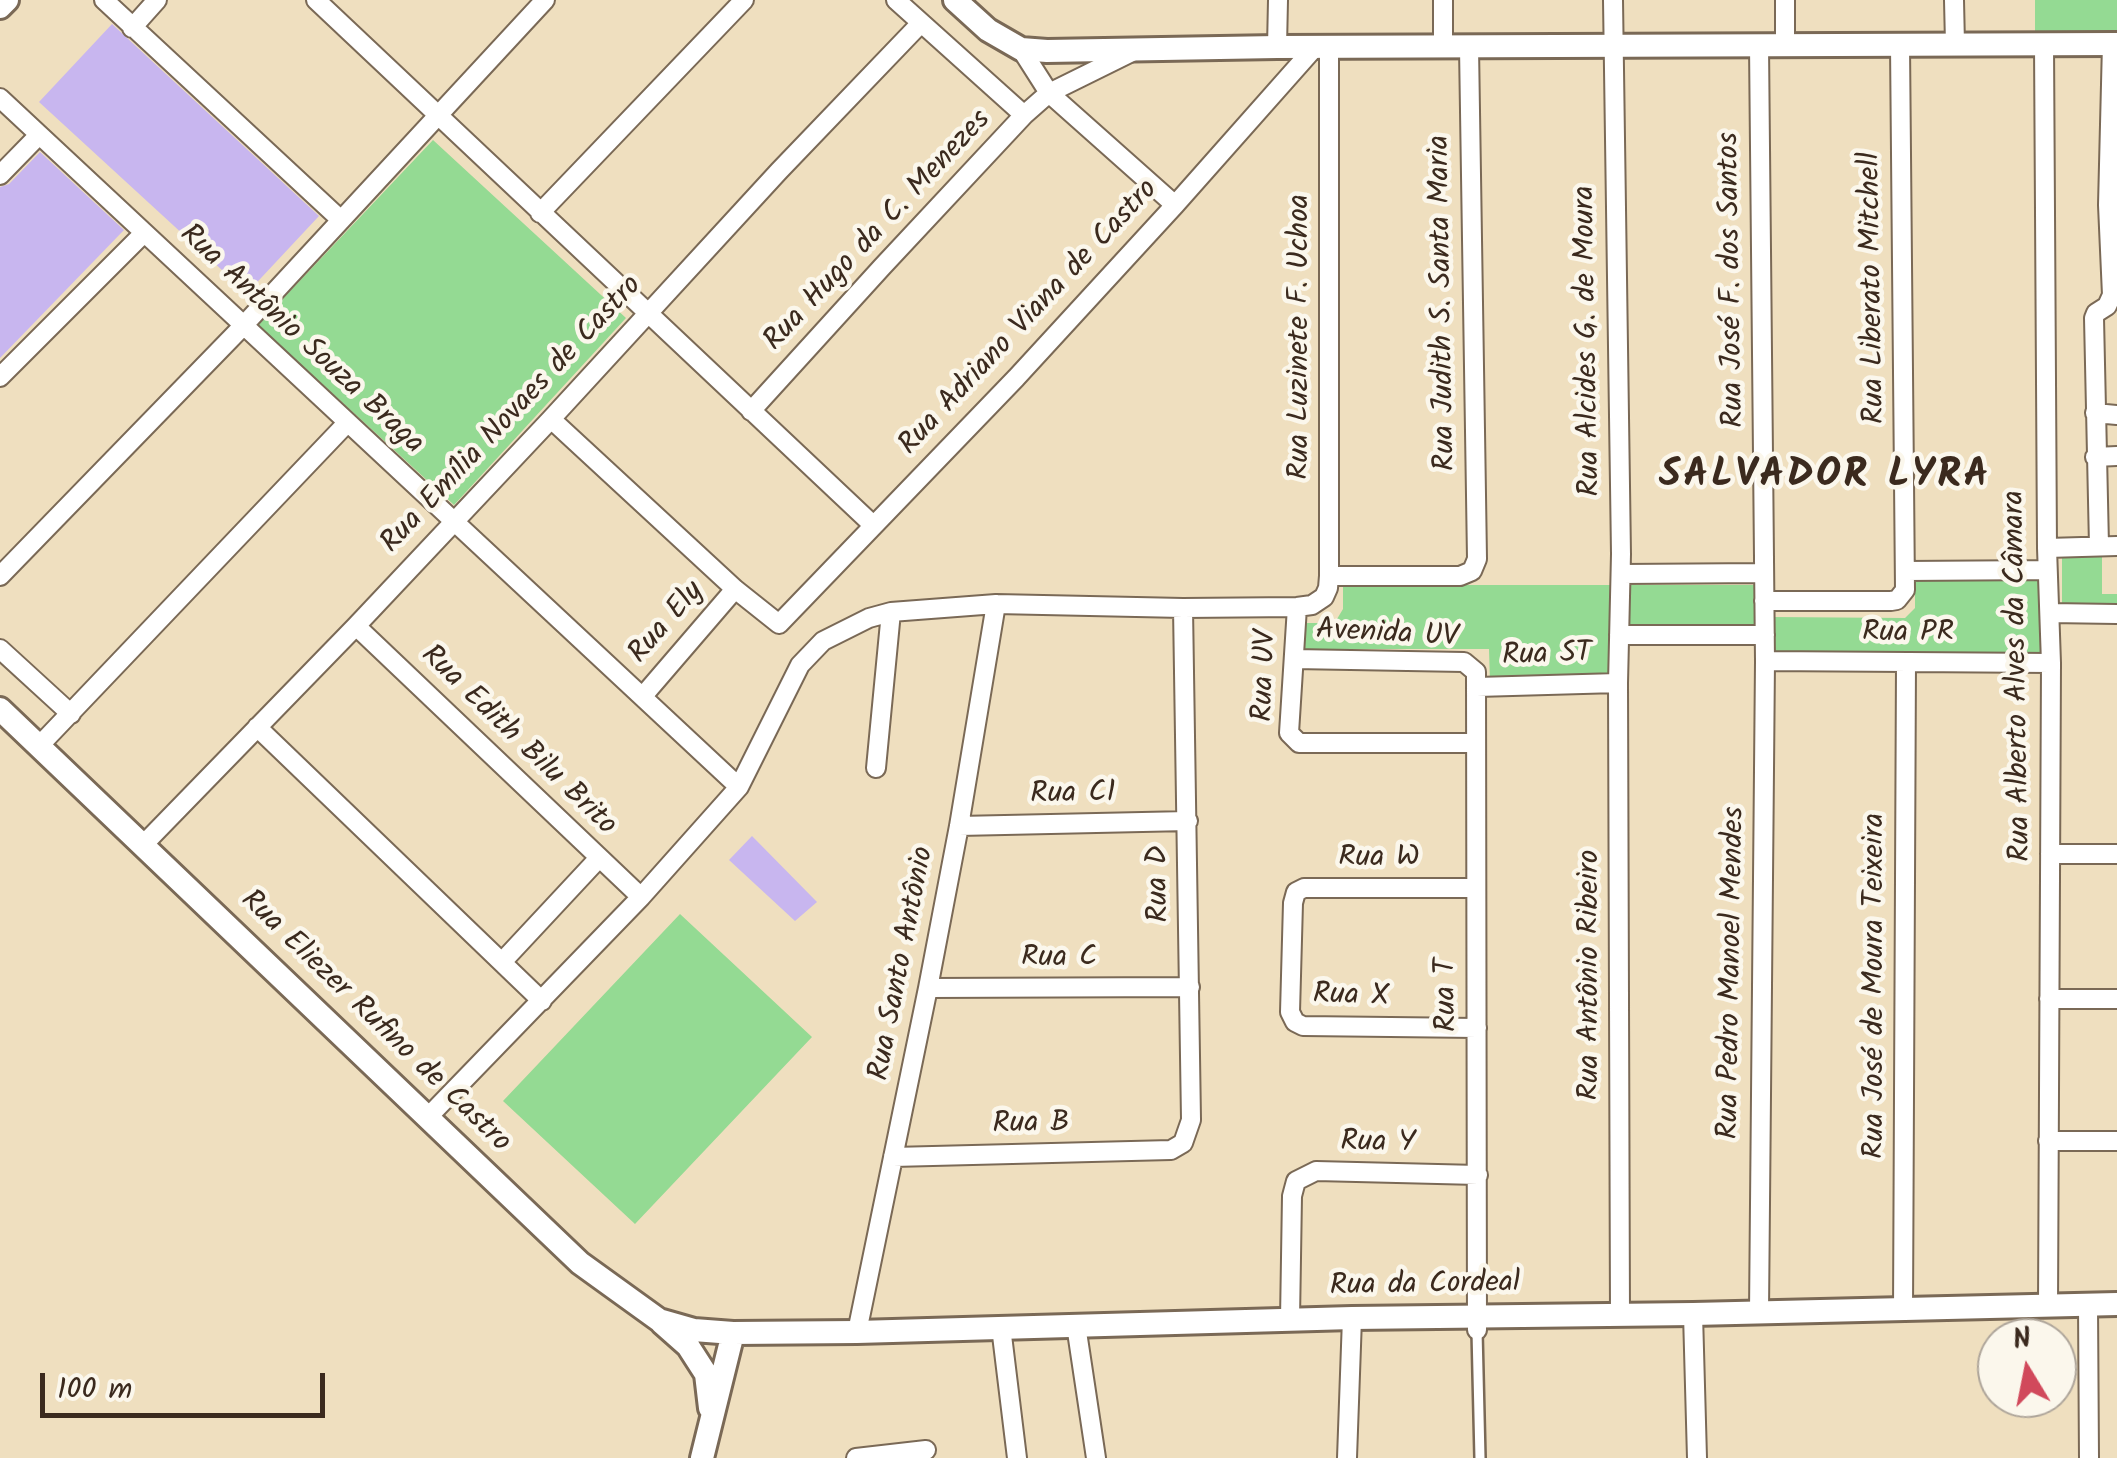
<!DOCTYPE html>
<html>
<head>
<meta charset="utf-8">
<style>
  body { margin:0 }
  #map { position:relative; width:2117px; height:1458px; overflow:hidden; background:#efdfbf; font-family:Kalam,sans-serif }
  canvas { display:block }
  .north { position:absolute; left:1977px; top:1318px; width:100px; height:100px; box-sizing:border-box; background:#fbf7ec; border:2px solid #aea59a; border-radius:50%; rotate:350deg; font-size:28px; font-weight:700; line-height:40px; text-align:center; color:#3b2a1e }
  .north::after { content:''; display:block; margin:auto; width:35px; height:45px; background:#d1495b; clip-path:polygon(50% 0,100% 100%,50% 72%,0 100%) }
  .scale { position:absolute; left:40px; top:1373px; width:285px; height:45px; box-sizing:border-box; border:5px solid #3b2a1e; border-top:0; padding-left:12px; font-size:30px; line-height:35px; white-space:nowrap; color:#3b2a1e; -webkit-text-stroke:8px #fbf7ec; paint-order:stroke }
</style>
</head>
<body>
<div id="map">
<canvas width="2117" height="1458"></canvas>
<div class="north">N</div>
<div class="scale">100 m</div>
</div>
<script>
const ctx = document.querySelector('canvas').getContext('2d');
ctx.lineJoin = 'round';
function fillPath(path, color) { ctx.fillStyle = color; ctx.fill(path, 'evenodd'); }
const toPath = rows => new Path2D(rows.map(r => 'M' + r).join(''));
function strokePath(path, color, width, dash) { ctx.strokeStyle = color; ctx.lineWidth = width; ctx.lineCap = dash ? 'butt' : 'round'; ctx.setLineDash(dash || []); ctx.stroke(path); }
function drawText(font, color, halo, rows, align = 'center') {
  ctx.font = font + ' Kalam,sans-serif'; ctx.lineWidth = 9; ctx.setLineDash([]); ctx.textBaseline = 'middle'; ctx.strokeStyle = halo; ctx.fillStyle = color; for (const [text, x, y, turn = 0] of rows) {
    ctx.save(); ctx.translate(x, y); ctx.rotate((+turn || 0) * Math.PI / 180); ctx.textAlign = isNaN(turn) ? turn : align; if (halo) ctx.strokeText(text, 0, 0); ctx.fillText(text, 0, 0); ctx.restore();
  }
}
const green = toPath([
  [2035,0,2117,0,2117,44,2035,46],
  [433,140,626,318,454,505,258,325],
  [2102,554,2102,594,2117,594,2117,607,2062,608,2062,555],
  [1915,576,2047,577,2047,657,1772,657,1772,617,1905,618,1915,608],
  [1343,585,1758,585,1758,631,1614,631,1614,680,1490,683,1489,649,1303,649,1304,623,1329,623,1337,619,1343,609],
  [680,914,812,1037,635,1224,503,1101]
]);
const building = toPath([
  [112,24,319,216,247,293,39,102],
  [40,152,124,230,0,358,0,187,9,184],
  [752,836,817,902,795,921,729,860]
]);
const service = toPath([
  [1477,1331,1480,1458]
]);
const minor = toPath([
  [104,0,341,220],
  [316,0,873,525],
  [896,0,1024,115],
  [1613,0,1621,554,1618,683,1620,1314],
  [1954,0,1955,44],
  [132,28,157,0],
  [2044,44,2047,548,2051,663,2048,1306],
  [1785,45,1785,0],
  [1277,47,1278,0],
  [1443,47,1443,0],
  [1021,49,1049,93,1175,205],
  [0,98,739,787],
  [0,175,39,135],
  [540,213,744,0],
  [0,377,144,233],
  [751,411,882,267,1024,115,1049,93,1132,52],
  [2095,413,2117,415],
  [551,419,735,589,779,624,1016,378,1175,205,1315,47],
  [2095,457,2117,456],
  [2099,546,2094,318,2096,313,2107,306,2112,295,2108,205,2112,44],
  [2047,548,2117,546],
  [1905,571,2047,570],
  [1621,574,1764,573],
  [0,576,243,326,545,0],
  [1329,576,1460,576,1472,571,1477,559,1469,47],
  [1764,601,1891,601,1897,600,1905,590,1900,45],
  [1297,607,1289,733,1299,743,1476,743],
  [2050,613,2117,614],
  [356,626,641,897],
  [1619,635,1765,635],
  [0,649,71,714],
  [1294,659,1464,662,1476,672,1477,1330],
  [1765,661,2051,663],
  [1477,687,1618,683],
  [643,696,735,589],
  [257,727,542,1001],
  [39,746,347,423],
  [876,768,891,612],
  [959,826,1188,821],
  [144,844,356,626,551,419,779,171,921,23],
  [2050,854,2117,854],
  [1475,888,1304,888,1296,892,1293,903,1290,1012,1295,1022,1303,1026,1477,1028],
  [502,962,599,858],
  [928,988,1190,987],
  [2049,999,2117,999],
  [429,1116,641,897,739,787,800,665,823,641,869,618,891,612,996,604,1183,608,1297,607,1312,605,1324,597,1328,588,1329,576,1329,47],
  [2048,1141,2117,1141],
  [893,1157,1171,1150,1183,1143,1191,1120,1183,608],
  [2088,1305,2089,1458],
  [1903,1310,1906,663],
  [1759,1311,1765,661,1759,45],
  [1693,1314,1697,1458],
  [1290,1319,1292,1196,1296,1181,1316,1171,1478,1175],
  [1076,1325,1096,1458],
  [1001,1327,1017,1458],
  [857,1332,928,988,959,826,996,604],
  [856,1458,926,1450],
  [1347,1458,1352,1318]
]);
const tertiary = toPath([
  [955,0,988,30,1021,49,1047,51,1277,47,2117,44],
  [0,7,7,0],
  [0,709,580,1263,659,1320,694,1330,733,1333,857,1332,1352,1318,1693,1314,2117,1304],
  [662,1323,688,1346,706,1374,710,1408],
  [702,1458,733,1333]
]);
const streetNames = [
  ["Rua Hugo da C. Menezes",879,232,-47],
  ["Rua José F. dos Santos",1734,280,-91],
  ["Rua Liberato Mitchell",1875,288,-91],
  ["Rua Judith S. Santa Maria",1445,303,-91],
  ["Rua Adriano Viana de Castro",1030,319,-47],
  ["Rua Luzinete F. Uchoa",1302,337,-90],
  ["Rua Antônio Souza Braga",300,341,43],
  ["Rua Alcides G. de Moura",1590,341,-91],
  ["Rua Emília Novaes de Castro",513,416,-47],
  ["Rua Ely",668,624,-49],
  ["Rua PR",1908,635],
  ["Avenida UV",1387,636,3],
  ["Rua ST",1547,657,-2],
  ["Rua UV",1267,676,-88],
  ["Rua Alberto Alves da Câmara",2020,676,-91],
  ["Rua Edith Bilu Brito",517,742,44],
  ["Rua C1",1073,796,-1],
  ["Rua W",1379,860],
  ["Rua D",1161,884,-91],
  ["Rua C",1059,960],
  ["Rua Santo Antônio",904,964,-79],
  ["Rua Pedro Manoel Mendes",1734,973,-89],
  ["Rua Antônio Ribeiro",1592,975,-90],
  ["Rua José de Moura Teixeira",1877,986,-90],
  ["Rua T",1449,995,-91],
  ["Rua X",1351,998,2],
  ["Rua Eliezer Rufino de Castro",374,1023,44],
  ["Rua B",1031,1126,-1],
  ["Rua Y",1378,1145,1],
  ["Rua da Cordeal",1425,1287,-1]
];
const districtNames = [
  ["SALVADOR LYRA",1825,479]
];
fillPath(green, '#94da93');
fillPath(building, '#c8b6ef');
strokePath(service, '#7a6956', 14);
strokePath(minor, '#7a6956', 22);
strokePath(tertiary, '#7a6956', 28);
strokePath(service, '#fff', 9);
strokePath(minor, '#fff', 18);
strokePath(tertiary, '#fff', 22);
drawText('30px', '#3b2a1e', '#fbf7ec', streetNames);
ctx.letterSpacing = '2.5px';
drawText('bold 40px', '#3b2a1e', '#fbf7ec', districtNames);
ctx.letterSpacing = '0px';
</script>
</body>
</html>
